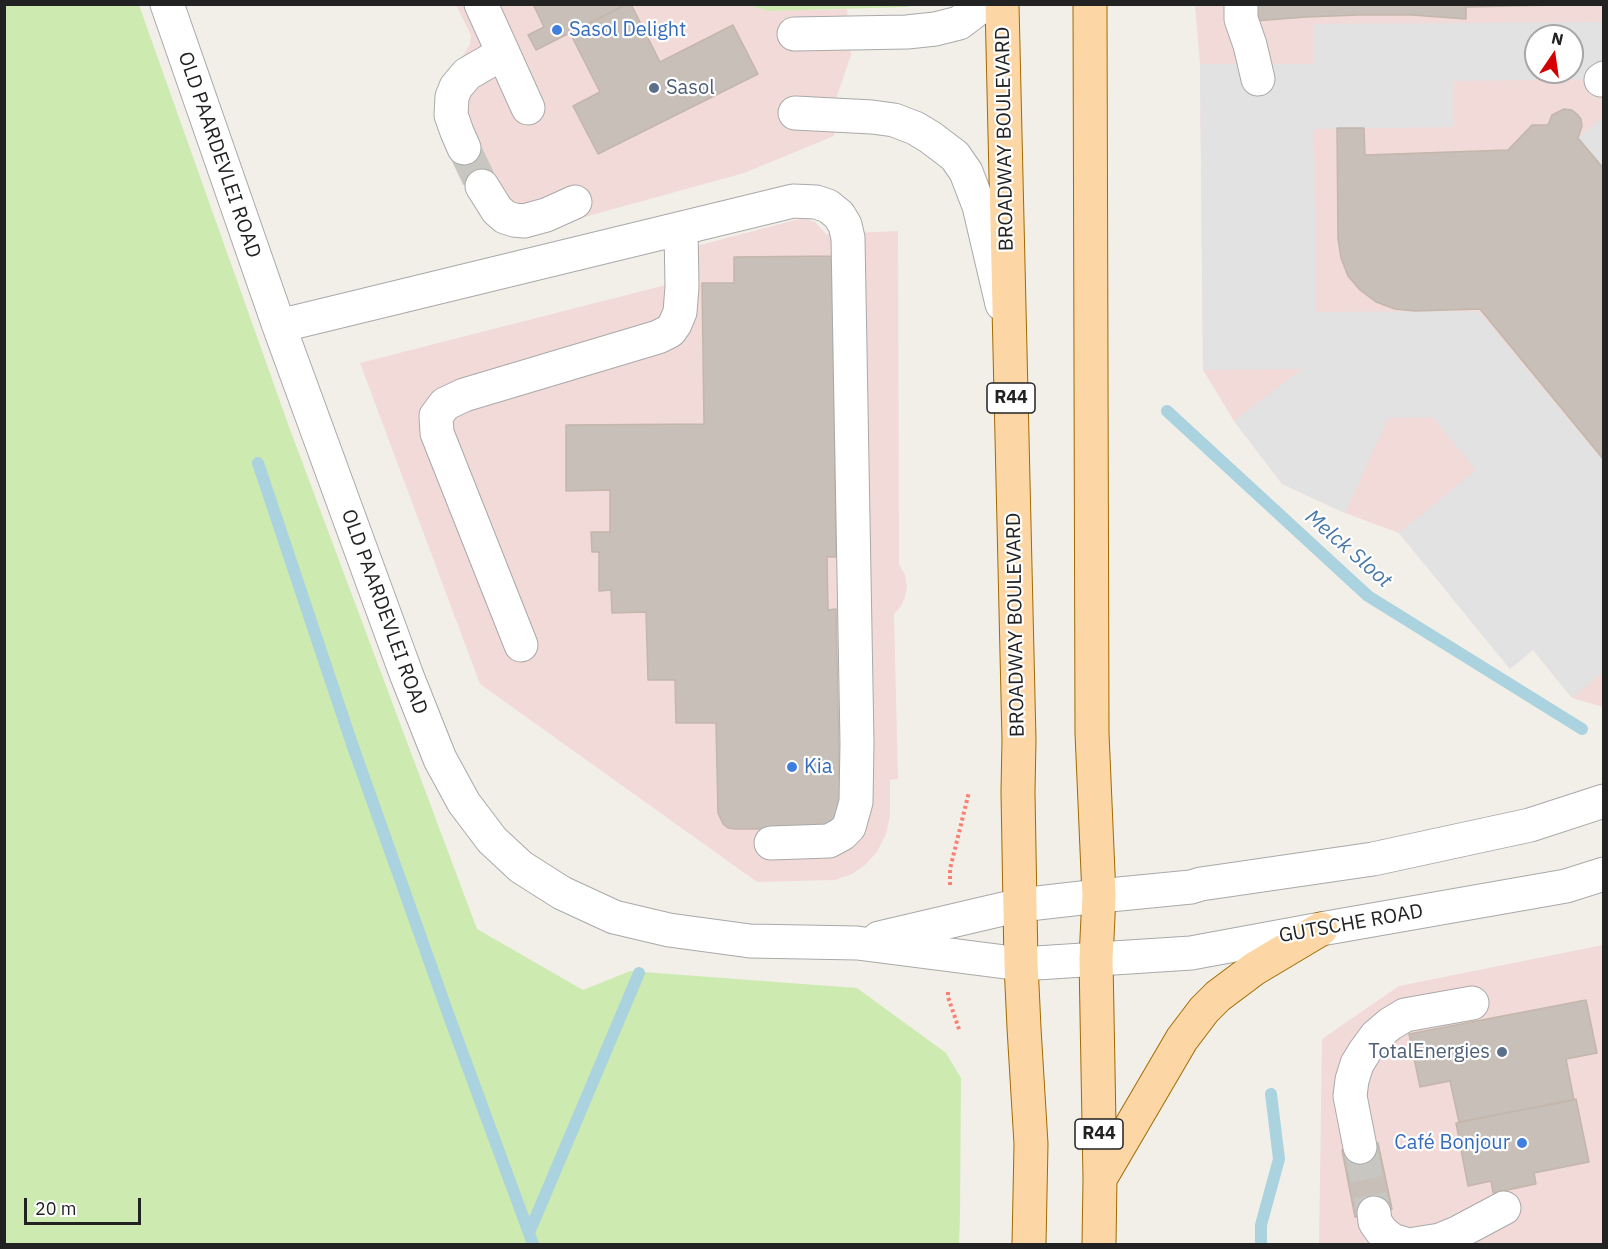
<!DOCTYPE html>
<html>
<head>
<meta charset="utf-8">
<style>
  body { margin:0 }
  #map { position:relative; width:1608px; height:1249px; overflow:hidden; background:#f2efe9; font-family:"IBM Plex Sans",sans-serif }
  canvas { display:block }
  .frame { position:absolute; inset:0; border:6px solid #222; pointer-events:none }
  .north { position:absolute; left:1524px; top:24px; width:60px; height:60px; box-sizing:border-box; background:#fff; border:2px solid #a7a7a7; border-radius:50%; rotate:13deg; font-size:16px; font-weight:700; line-height:24px; text-align:center; color:#222 }
  .north::after { content:''; display:block; margin:auto; width:21px; height:27px; background:#d40000; clip-path:polygon(50% 0,100% 100%,50% 72%,0 100%) }
  .scale { position:absolute; left:24px; top:1198px; width:117px; height:27px; box-sizing:border-box; border:3px solid #222; border-top:0; padding-left:8px; font-size:18px; line-height:21px; white-space:nowrap; color:#222; -webkit-text-stroke:4px #fff; paint-order:stroke }
</style>
</head>
<body>
<div id="map">
<canvas width="1608" height="1249"></canvas>
<div class="frame"></div>
<div class="north">N</div>
<div class="scale">20 m</div>
</div>
<script>
const ctx = document.querySelector('canvas').getContext('2d');
ctx.lineJoin = 'round';
function fillPath(path, color) { ctx.fillStyle = color; ctx.fill(path, 'evenodd'); }
const toPath = rows => new Path2D(rows.map(r => 'M' + r).join(''));
function strokePath(path, color, width, dash) { ctx.strokeStyle = color; ctx.lineWidth = width; ctx.lineCap = dash ? 'butt' : 'round'; ctx.setLineDash(dash || []); ctx.stroke(path); }
function drawText(font, color, halo, rows, align = 'center') {
  ctx.font = font + ' "IBM Plex Sans",sans-serif'; ctx.lineWidth = 4.5; ctx.setLineDash([]); ctx.textBaseline = 'middle'; ctx.strokeStyle = halo; ctx.fillStyle = color; for (const [text, x, y, turn = 0] of rows) {
    ctx.save(); ctx.translate(x, y); ctx.rotate((+turn || 0) * Math.PI / 180); ctx.textAlign = isNaN(turn) ? turn : align; if (halo) ctx.strokeText(text, 0, 0); ctx.fillText(text, 0, 0); ctx.restore();
  }
}
const commercial = toPath([
  [748,4,769,11,847,9,851,55,836,99,834,136,744,173,523,234,469,192,450,155,439,94,470,44,471,37,469,31,456,5],
  [1195,5,1603,5,1603,707,1572,698,1533,650,1510,669,1399,533,1345,513,1282,484,1234,421,1203,370,1200,64],
  [1536,36,1572,36,1572,72,1536,72],
  [803,218,815,222,826,234,898,231,899,564,905,575,907,587,905,597,901,606,894,614,898,779,890,780,890,815,886,834,877,852,865,865,852,874,835,880,757,882,480,684,360,363,693,278,694,250,700,245],
  [1603,945,1603,1244,1319,1244,1322,1039,1399,986]
]);
const grass = toPath([
  [5,4,139,5,288,424,477,929,583,990,630,971,857,988,946,1053,961,1078,960,1218,959,1244,5,1244],
  [748,5,917,5,907,7,769,11]
]);
const parking = toPath([
  [1603,22,1603,79,1454,81,1454,127,1314,129,1316,312,1479,311,1603,461,1603,672,1572,698,1533,650,1510,669,1399,533,1476,470,1432,417,1388,418,1345,513,1282,484,1234,421,1302,369,1203,370,1200,64,1313,64,1313,24],
  [1536,36,1572,36,1572,72,1536,72],
  [1603,117,1603,169,1578,138]
]);
const stream = toPath([
  [1167,411,1368,596,1582,729],
  [258,463,352,744,450,1019,529,1233],
  [533,1244,529,1233,639,973],
  [1261,1244,1261,1225,1279,1159,1271,1094]
]);
const building = toPath([
  [533,4,627,4,536,50,528,35,544,27,533,4],
  [627,4,631,4,660,62,733,25,758,74,598,154,573,106,600,92,570,33,627,4],
  [1254,4,1601,4,1466,7,1466,19,1412,15,1359,15,1306,17,1254,21,1254,4],
  [1564,109,1572,110,1577,114,1581,119,1582,126,1578,138,1604,169,1604,460,1480,309,1415,311,1395,309,1376,302,1360,290,1348,276,1341,258,1338,239,1337,128,1364,128,1365,155,1508,150,1532,125,1548,125,1552,115,1564,109],
  [477,142,496,179,469,192,450,155,477,142],
  [832,256,836,557,827,557,828,610,836,609,840,810,830,826,823,829,735,829,728,828,723,824,718,813,716,723,676,723,675,680,648,680,646,612,612,613,611,590,599,591,599,552,592,552,591,532,610,532,610,490,566,491,566,425,704,424,702,283,734,283,734,257,832,256],
  [1586,1000,1597,1053,1566,1059,1574,1100,1459,1122,1450,1081,1420,1087,1409,1034,1586,1000],
  [1576,1099,1589,1162,1534,1173,1536,1184,1493,1193,1491,1181,1468,1186,1456,1123,1576,1099],
  [1378,1143,1392,1209,1355,1217,1342,1150,1378,1143]
]);
const minorTunnel = toPath([
  [464,148,482,186],
  [1360,1147,1374,1213]
]);
const path = toPath([
  [950,885,950,869,969,792],
  [948,992,948,997,960,1032]
]);
const minor = toPath([
  [167,4,279,326,407,676,440,759,464,803,492,840,521,867,562,893,614,917,669,930,750,941,857,943,1021,964,1191,953,1321,929,1566,886,1604,874],
  [481,4,528,108],
  [1241,4,1241,19,1250,45,1258,79],
  [794,34,907,32,935,29,959,23,984,4],
  [1601,80,1604,78],
  [795,113,872,117,894,120,915,128,930,137,955,156,966,172,979,206,1002,304],
  [464,148,457,132,451,115,452,97,456,87,467,74,503,53],
  [482,186,497,210,505,217,514,220,524,221,546,215,575,202],
  [279,326,793,201,816,202,828,206,839,215,845,225,848,238,857,743,856,802,849,827,842,834,829,841,771,843],
  [521,645,437,433,436,416,445,404,464,395,658,337,670,331,675,324,680,312,682,287,681,229],
  [879,938,1020,905,1099,896,1191,887,1201,884,1373,859,1530,825,1604,801],
  [1360,1147,1350,1096,1352,1080,1357,1064,1365,1051,1376,1036,1390,1024,1405,1015,1472,1003],
  [1374,1213,1375,1222,1382,1232,1392,1240,1405,1244],
  [1415,1244,1440,1240,1457,1233,1504,1208]
]);
const major = toPath([
  [1002,4,1019,740,1018,792,1021,964,1024,1028,1031,1144,1029,1244],
  [1090,4,1092,733,1099,896,1096,959,1100,1179,1099,1244],
  [1100,1179,1182,1039,1204,1010,1218,996,1254,969,1321,929]
]);
const markers = [
  [557,30,6,"#3f7fe0"],
  [654,88,6,"#5c6f8a"],
  [792,767,6,"#3f7fe0"],
  [1502,1052,6,"#5c6f8a"],
  [1522,1143,6,"#3f7fe0"]
];
const shields = [
  [1011,398,48],
  [1099,1134,48]
];
const shieldNames = [
  ["R44",1011,398],
  ["R44",1099,1134]
];
const shopNames = [
  ["Sasol Delight",569,30],
  ["Kia",804,767],
  ["Café Bonjour",1510,1143,"right"]
];
const serviceNames = [
  ["Sasol",666,88],
  ["TotalEnergies",1490,1052,"right"]
];
const streetNames = [
  ["BROADWAY BOULEVARD",1005,139,-91],
  ["OLD PAARDEVLEI ROAD",219,155,71],
  ["OLD PAARDEVLEI ROAD",384,612,70],
  ["BROADWAY BOULEVARD",1016,625,-91],
  ["GUTSCHE ROAD",1351,924,-10]
];
const waterNames = [
  ["Melck Sloot",1348,549,41]
];
fillPath(commercial, '#f2dad9');
fillPath(grass, '#cdebb0');
fillPath(parking, '#e2e2e2');
strokePath(stream, '#aad3df', 12);
fillPath(building, '#c7bfb8');
strokePath(building, '#c4b6ab', 1.5);
strokePath(minorTunnel, '#c8c6c1', 33, [33, 16]);
strokePath(minor, '#a9a9a9', 35);
strokePath(major, '#a06b00', 35);
strokePath(path, '#fa8072', 4, [3, 3]);
strokePath(minor, '#fff', 33);
strokePath(major, '#fcd6a4', 33);
for (const [x, y, r, color] of markers) { const dot = new Path2D(); dot.arc(x, y, r, 0, 2 * Math.PI); ctx.fillStyle = color; ctx.fill(dot); strokePath(dot, '#fff', 2); }
for (const [x, y, w] of shields) { const box = new Path2D(); box.roundRect(x - w / 2, y - 15, w, 30, 4.5); ctx.fillStyle = '#fff'; ctx.fill(box); strokePath(box, '#222', 1.5); }
drawText('bold 18px', '#222', null, shieldNames);
drawText('20px', '#366cbe', '#fff', shopNames, 'left');
drawText('20px', '#4e5e75', '#fff', serviceNames, 'left');
drawText('20px', '#222', '#fff', streetNames);
drawText('italic 21px', '#4a7aab', '#fff', waterNames);
</script>
</body>
</html>
